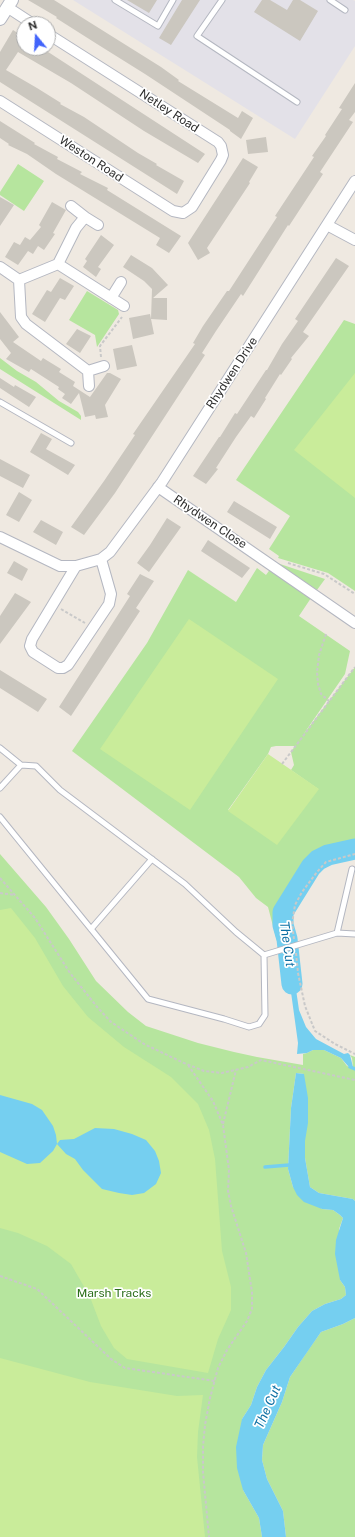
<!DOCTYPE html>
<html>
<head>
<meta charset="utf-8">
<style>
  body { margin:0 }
  #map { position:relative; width:355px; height:1537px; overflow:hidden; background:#efe9e1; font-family:"Public Sans",sans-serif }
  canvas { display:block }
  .north { position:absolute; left:16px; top:16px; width:40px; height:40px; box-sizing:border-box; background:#fff; border:1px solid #ababab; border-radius:50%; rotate:342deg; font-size:11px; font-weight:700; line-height:16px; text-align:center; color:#2e2e2e }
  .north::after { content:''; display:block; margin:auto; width:14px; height:18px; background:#4264fb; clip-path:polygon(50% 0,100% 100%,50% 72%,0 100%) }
</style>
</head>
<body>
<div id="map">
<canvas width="355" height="1537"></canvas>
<div class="north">N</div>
</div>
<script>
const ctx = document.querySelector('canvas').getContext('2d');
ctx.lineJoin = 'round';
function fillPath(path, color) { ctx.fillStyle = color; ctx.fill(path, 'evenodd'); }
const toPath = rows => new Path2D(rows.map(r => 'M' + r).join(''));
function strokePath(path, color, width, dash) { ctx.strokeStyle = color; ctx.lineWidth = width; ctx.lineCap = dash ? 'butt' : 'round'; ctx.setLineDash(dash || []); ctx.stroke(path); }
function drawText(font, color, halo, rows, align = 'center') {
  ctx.font = font + ' "Public Sans",sans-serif'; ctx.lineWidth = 3.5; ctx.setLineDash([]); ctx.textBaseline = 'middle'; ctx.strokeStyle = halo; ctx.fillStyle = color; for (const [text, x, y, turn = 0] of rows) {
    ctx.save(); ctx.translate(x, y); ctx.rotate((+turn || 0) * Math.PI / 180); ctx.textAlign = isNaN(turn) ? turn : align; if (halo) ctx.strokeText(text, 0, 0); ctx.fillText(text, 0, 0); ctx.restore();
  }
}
const industrial = toPath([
  [73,0,353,0,355,1,355,46,295,139]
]);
const green = toPath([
  [18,164,44,181,24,211,0,195,0,192],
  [87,291,118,310,119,314,97,347,95,335,69,320],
  [344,320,355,324,355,591,328,573,278,558,279,556,269,549,290,516,236,480],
  [0,358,17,371,36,382,59,401,78,412,81,416,81,420,0,369],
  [277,563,325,579,317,590],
  [257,568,266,575,271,568,311,598,299,616,350,651,345,674,303,735,355,667,355,844,325,852,312,859,281,905,278,921,284,943,278,945,268,907,256,898,239,877,72,751,147,643,188,570,236,602],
  [276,746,295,746,291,752,294,765,291,770,318,789,228,810,268,754,271,747],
  [0,854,46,907,69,939,96,981,128,1012,146,1026,198,1043,234,1052,257,1057,303,1065,303,1054,307,1053,313,1050,324,1050,341,1058,347,1066,350,1067,353,1067,352,1058,350,1055,355,1057,355,1201,353,1199,319,1193,310,1187,305,1158,304,1080,304,1074,296,1073,291,1108,288,1169,293,1187,322,1209,333,1210,340,1215,343,1218,339,1229,340,1280,345,1287,346,1295,341,1299,325,1304,312,1311,298,1327,284,1347,266,1370,257,1387,251,1405,242,1419,243,1490,259,1518,262,1537,0,1537],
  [355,1318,355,1537,286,1537,283,1511,267,1479,262,1460,263,1445,282,1402,290,1377,309,1349,321,1332,343,1324]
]);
const pitch = toPath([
  [355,373,355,498,294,450],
  [189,619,278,679,190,810,100,749],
  [268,754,319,789,277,845,228,811],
  [11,908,35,938,63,986,88,1017,124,1047,171,1077,198,1104,209,1130,215,1159,222,1251,231,1287,231,1310,218,1339,208,1373,127,1359,114,1348,101,1326,90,1297,71,1264,47,1246,18,1233,0,1228,0,910],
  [0,1358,90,1382,177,1396,203,1395,198,1432,197,1457,205,1537,0,1537]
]);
const water = toPath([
  [291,955,299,1010,306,1027,316,1039,344,1054,348,1053,350,1055,353,1067,348,1066,341,1058,324,1050,313,1050,307,1053,297,1054,298,1043,286,956],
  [296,1073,304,1074,308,1098,308,1123,305,1141,305,1158,310,1187,319,1193,353,1199,355,1201,355,1318,343,1324,321,1332,290,1377,282,1402,263,1445,262,1460,267,1479,283,1511,286,1537,262,1537,259,1518,243,1490,237,1468,236,1447,242,1419,251,1405,257,1387,266,1370,284,1347,298,1327,312,1311,325,1304,341,1299,346,1295,345,1287,340,1280,335,1254,336,1240,343,1218,340,1215,333,1210,322,1209,304,1202,297,1195,293,1187,288,1169,291,1108],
  [0,1095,32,1104,42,1110,53,1126,56,1135,57,1144,60,1140,74,1139,95,1128,114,1129,132,1134,146,1140,155,1151,159,1161,161,1173,156,1184,144,1193,132,1195,119,1193,102,1189,83,1170,75,1159,66,1154,57,1144,53,1151,40,1163,27,1164,0,1152]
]);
const stream = toPath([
  [350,1067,355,1069],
  [265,1167,289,1165]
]);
const river = toPath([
  [292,984,287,939,283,925,283,912,311,867,318,860,328,855,355,849]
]);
const building = toPath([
  [28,0,54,0,161,67,179,80,178,81,238,118,242,111,253,118,241,139,230,131,230,130,145,74,97,44,56,18,57,17],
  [127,0,157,0,149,13],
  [182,0,200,0,171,45,159,38],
  [262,0,270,0,287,10,293,0,300,0,318,11,300,41,254,12],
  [13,30,24,37,24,48,42,48,205,154,198,163,144,131,71,83,18,52,6,70,37,88,61,103,60,104,84,117,138,153,157,164,156,165,184,181,177,194,0,82,0,52],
  [355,83,355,112,349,120,353,122,320,172,323,174,289,226,288,225,243,296,241,294,216,331,202,353,205,355,115,493,84,535,71,527,104,481,135,435,133,434,195,344,193,343,203,326,227,291,229,291,277,217,275,216,314,157,312,156,326,136,325,135,342,109,339,108],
  [0,121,35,143,34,144,58,157,57,159,82,172,80,174,108,188,107,190,181,236,169,253,156,245,160,238,56,174,27,154,8,145,9,144,0,138],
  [266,137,268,152,248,154,246,140],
  [243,158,258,167,249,182,250,183,207,248,210,253,198,260,188,243],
  [0,197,14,205,0,226],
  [52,202,66,210,53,233,55,234,44,250,38,246,33,254,28,251,18,265,5,257,14,242,20,245,25,237,30,240,41,227,39,225],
  [101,235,114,245,98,267,101,269,96,277,83,267,87,261,85,259],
  [131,255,152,268,168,285,153,298,167,298,167,320,151,319,152,289,144,281,123,267],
  [336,258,349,266,303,332,309,336,291,358,292,359,281,375,280,374,265,398,266,399,254,418,251,416,236,437,216,468,218,469,206,484,193,476,219,437,220,437,235,413,237,414,266,370,267,370,282,344,298,321,295,319],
  [60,278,74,286,65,300,60,298,45,322,32,314,47,290,51,292],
  [0,312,19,337,13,342,41,361,43,358,61,369,59,372,75,382,73,386,90,397,107,373,110,373,121,379,105,405,108,417,96,419,95,415,85,417,79,393,71,404,62,398,65,394,58,389,59,387,31,369,29,372,6,359,11,353,0,339],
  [150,314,154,334,133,339,129,318],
  [77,329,91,336,80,353,66,344],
  [132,345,137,366,117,370,113,349],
  [0,378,14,387,15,385,36,397,29,407,0,388],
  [41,433,52,439,46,449,75,465,68,475,30,452],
  [0,459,30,475,23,488,0,476],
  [19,492,32,500,19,522,6,515],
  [234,501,277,527,270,539,227,512],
  [167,518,181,527,149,572,137,563,150,545],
  [41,520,63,532,56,545,33,532],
  [208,540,250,568,242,578,201,551],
  [14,561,28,569,22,581,7,573],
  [140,574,154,581,136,608,140,611,71,716,59,707,130,596,127,594],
  [15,593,31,602,0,644,0,616],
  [0,670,47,699,38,712,0,688]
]);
const path = toPath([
  [101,357,100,346,122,317],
  [288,563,324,574,355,594],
  [61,609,85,623],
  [326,634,319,655,317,672,318,684,321,694,329,701],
  [282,764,355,667],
  [0,878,35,918,70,973,98,1008,111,1022,144,1044,184,1063,204,1071,222,1073,248,1067,261,1060,355,1080],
  [0,893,15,895],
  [294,939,292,924,295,905,302,892,317,872,326,862,355,854],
  [296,953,298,973,305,1006,315,1031,335,1044,355,1054],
  [188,1065,213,1101,223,1125,229,1170,228,1191,231,1206,246,1253,252,1292,252,1309,247,1321,227,1350,218,1368,210,1398,205,1425,203,1446,203,1472,209,1537],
  [223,1124,236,1070],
  [0,1276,37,1289,111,1359,125,1368,215,1381]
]);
const service = toPath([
  [115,0,158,26,173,0],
  [222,0,197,36,297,102],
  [330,0,345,10],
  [0,402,71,443],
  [0,748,21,765],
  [0,788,21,765,36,766,60,790,185,884,236,932,264,955],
  [0,817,148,999,224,1019,249,1027,259,1024,265,1015,264,955],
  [91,929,152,859],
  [337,933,352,869],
  [264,955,337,933,355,934]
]);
const minor = toPath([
  [7,7,33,24],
  [0,101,173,211,183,213,192,207,221,160,223,155,221,146,218,142,48,34],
  [71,206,85,217],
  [327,225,355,240],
  [58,264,124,306],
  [0,267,19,280,21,317,26,324,88,371,104,366],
  [19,280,58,264,76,228,85,217,98,225],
  [111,298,121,282],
  [88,371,89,386],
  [158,487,355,623],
  [0,537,60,566,76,566,101,559,110,552,162,482,355,181],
  [76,566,32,639,30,646,33,652,58,668,63,668,68,665,109,604,111,594,101,559]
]);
const tertiary = toPath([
  [0,19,12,0]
]);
const streetNames = [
  ["Netley Road",169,111,33],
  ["Weston Road",91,159,33],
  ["Rhydwen Drive",232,373,-57],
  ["Rhydwen Close",210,522,34]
];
const parkNames = [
  ["Marsh Tracks",114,1293]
];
const waterNames = [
  ["The Cut",287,944,82],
  ["The Cut",268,1407,-66]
];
fillPath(industrial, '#e3e1e8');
fillPath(green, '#b6e59e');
fillPath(pitch, '#c9ec9a');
fillPath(water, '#75cff0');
strokePath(stream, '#75cff0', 3.5);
strokePath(river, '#75cff0', 21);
fillPath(building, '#cbc7bf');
strokePath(service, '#b4b7c1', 7);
strokePath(minor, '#b4b7c1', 12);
strokePath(tertiary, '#b4b7c1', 14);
strokePath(path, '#c9c9c9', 2, [3, 2]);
strokePath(service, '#fff', 5);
strokePath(minor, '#fff', 10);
strokePath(tertiary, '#fff', 12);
drawText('12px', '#2e2e2e', '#fff', streetNames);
drawText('12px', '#2c6e1b', '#fff', parkNames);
drawText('italic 13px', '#0d6fa3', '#fff', waterNames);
</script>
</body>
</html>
